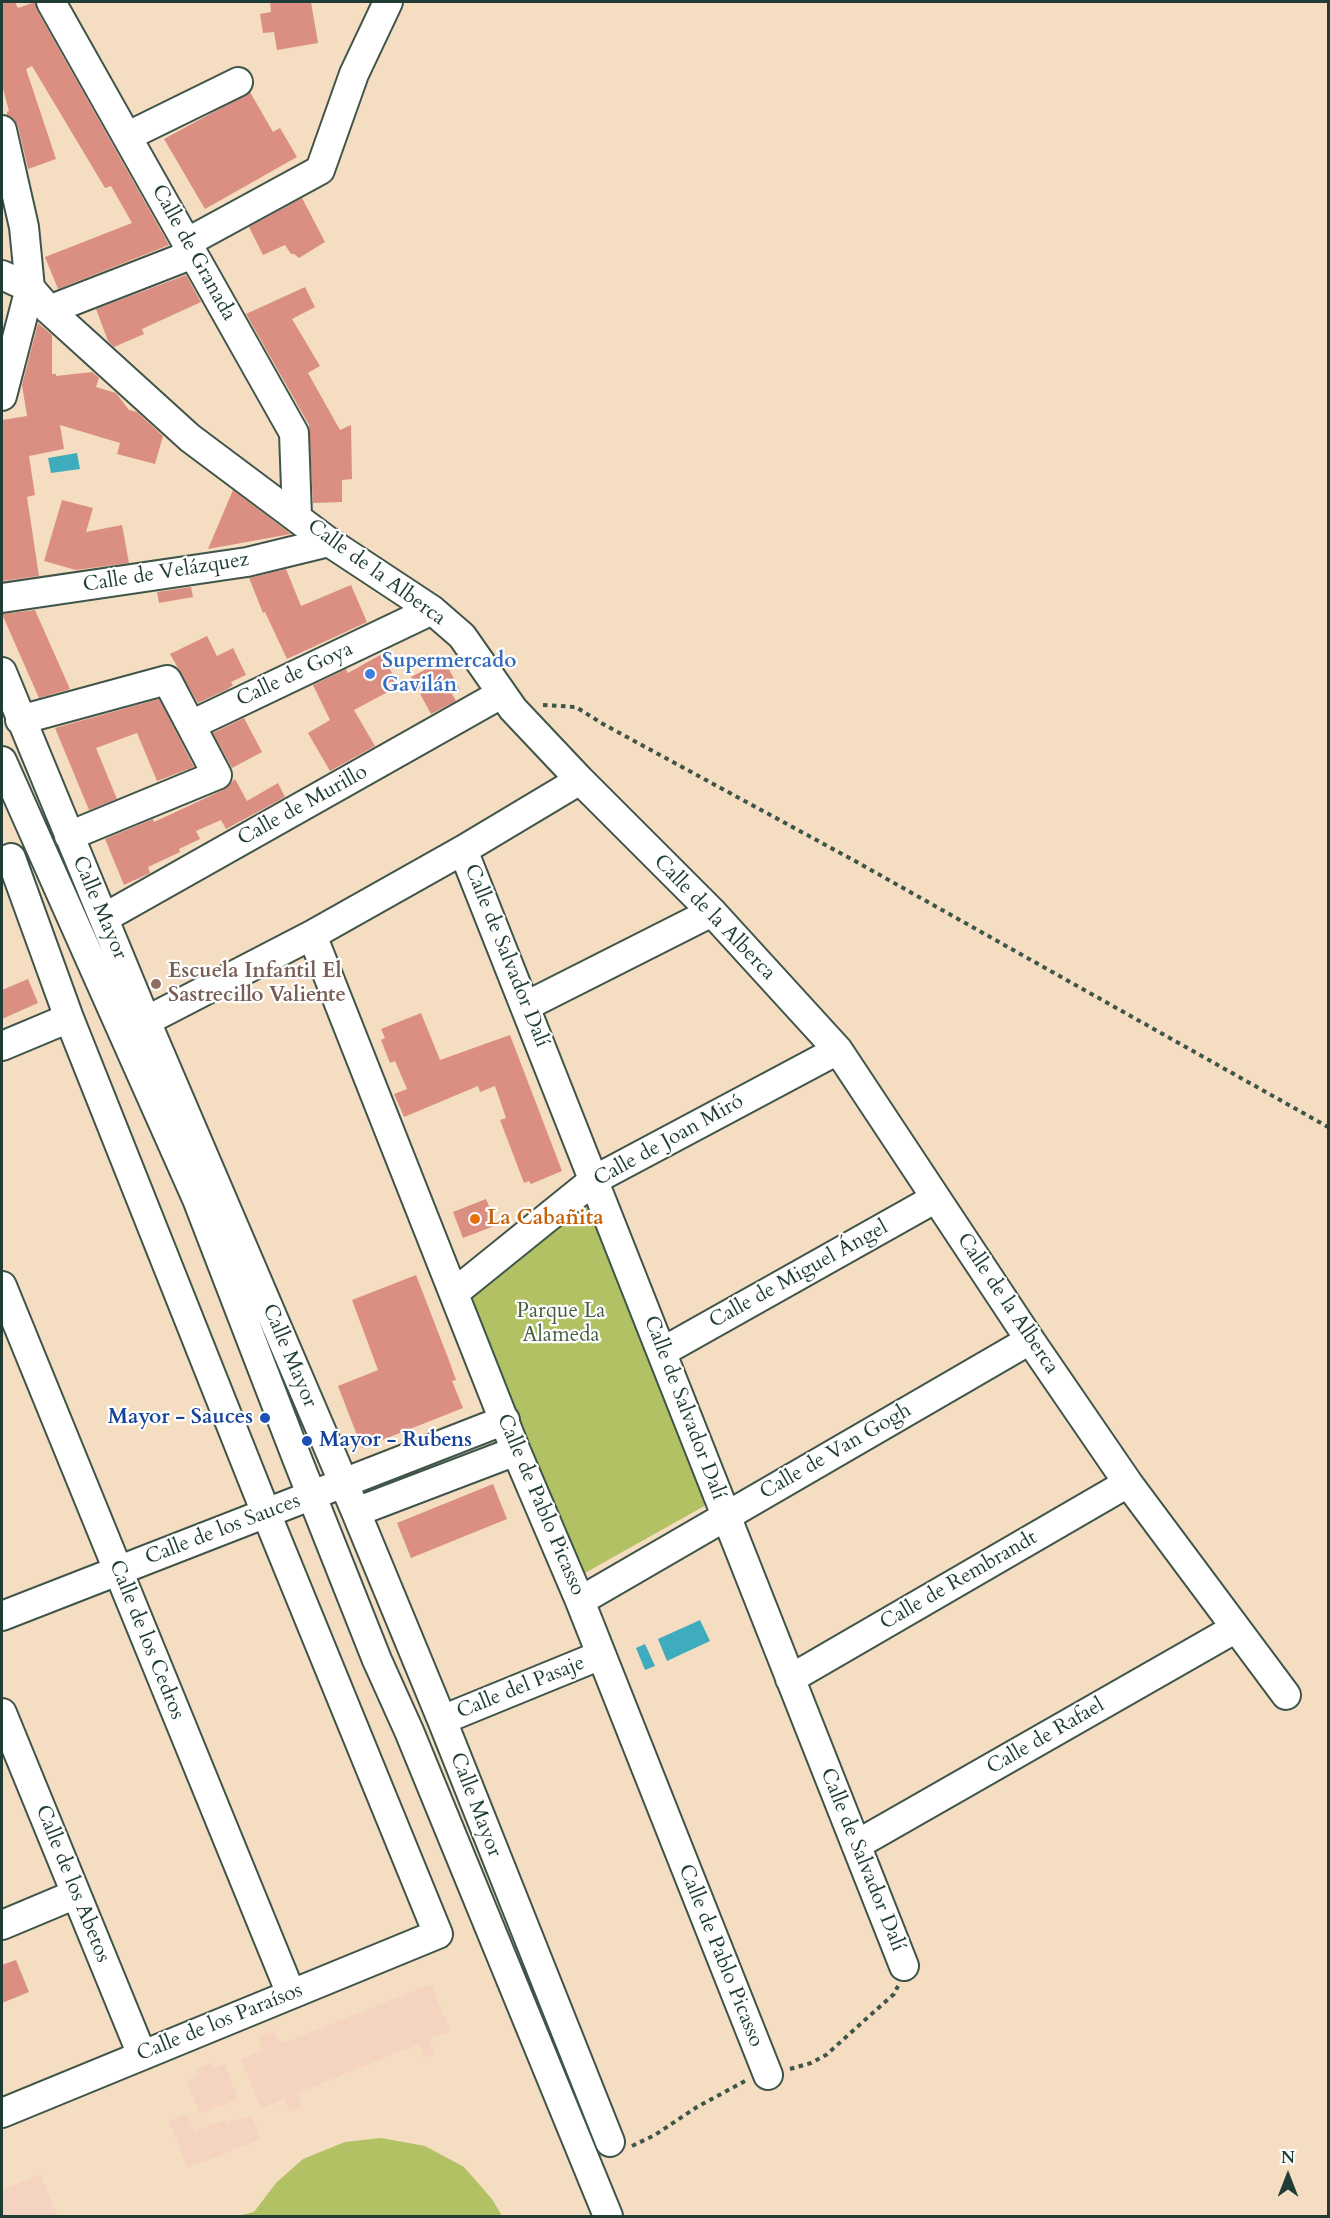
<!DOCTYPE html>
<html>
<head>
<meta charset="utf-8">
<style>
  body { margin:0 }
  #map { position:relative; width:1330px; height:2218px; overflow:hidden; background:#f4ddc1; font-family:Cardo,serif }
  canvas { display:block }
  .frame { position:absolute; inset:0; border:3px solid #1f3d34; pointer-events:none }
  .north { position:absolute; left:1258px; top:2146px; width:60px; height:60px; -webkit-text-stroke:4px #fff; paint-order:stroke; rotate:0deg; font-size:16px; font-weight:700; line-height:24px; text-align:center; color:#1f3d34 }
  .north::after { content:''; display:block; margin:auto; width:21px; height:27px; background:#1f3d34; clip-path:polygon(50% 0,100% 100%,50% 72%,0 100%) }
</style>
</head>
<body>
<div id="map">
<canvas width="1330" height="2218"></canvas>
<div class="frame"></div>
<div class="north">N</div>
</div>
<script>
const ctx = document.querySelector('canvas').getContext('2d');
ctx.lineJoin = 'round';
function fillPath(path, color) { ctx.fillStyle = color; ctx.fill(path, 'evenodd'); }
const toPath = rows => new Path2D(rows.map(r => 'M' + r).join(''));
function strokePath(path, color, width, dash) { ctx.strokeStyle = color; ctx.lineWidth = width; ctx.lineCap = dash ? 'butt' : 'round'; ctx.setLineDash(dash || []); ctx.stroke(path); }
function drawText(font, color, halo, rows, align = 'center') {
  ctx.font = font + ' Cardo,serif'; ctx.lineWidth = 4.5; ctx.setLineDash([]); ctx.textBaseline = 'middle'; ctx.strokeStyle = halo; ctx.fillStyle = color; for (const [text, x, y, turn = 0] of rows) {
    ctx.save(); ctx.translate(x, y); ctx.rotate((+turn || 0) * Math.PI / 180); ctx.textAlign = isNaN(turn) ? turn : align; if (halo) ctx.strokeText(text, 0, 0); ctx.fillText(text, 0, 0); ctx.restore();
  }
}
const built = toPath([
  [431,1984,450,2031,429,2039,434,2053,424,2057,419,2044,297,2093,302,2107,290,2112,284,2099,261,2109,241,2059,263,2050,258,2037,274,2030,281,2044],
  [211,2063,214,2069,225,2064,238,2099,200,2114,187,2081,198,2076,196,2069],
  [187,2114,195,2132,225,2120,227,2124,251,2115,261,2139,188,2168,169,2121],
  [40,2174,58,2216,4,2216,2,2210,2,2190]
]);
const green = toPath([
  [591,1195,708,1504,583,1574,470,1296],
  [381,2138,425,2146,464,2167,492,2199,502,2216,237,2216,254,2212,276,2183,303,2159,345,2142]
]);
const water = toPath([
  [77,453,80,469,51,473,48,458],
  [700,1620,710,1641,667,1661,658,1639],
  [645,1644,655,1666,645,1670,636,1648]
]);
const building = toPath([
  [2,2,15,2,18,8,35,2,37,10,169,245,58,289,45,257,132,223,111,186,105,188,32,66,26,69,56,159,28,169,18,126,14,119,7,115,7,112,9,111,2,85],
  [270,2,311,2,318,43,277,50,274,32,263,33,260,14,271,12],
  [250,92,273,132,280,128,297,157,205,209,164,139],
  [302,198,325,242,299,258,294,254,291,254,285,245,263,255,249,227],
  [186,275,201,302,142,329,144,334,114,347,108,341,96,309],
  [305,287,315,307,292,319,320,366,308,373,340,430,351,425,352,479,342,480,342,502,313,503,309,425,246,314],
  [38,323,52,335,52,374,56,374,56,376,92,372,99,378,96,387,116,393,129,410,137,412,163,436,155,464,117,454,120,443,60,425,64,449,29,456,35,495,27,497,39,576,2,581,2,420,27,416,22,385],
  [233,490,291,534,208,549],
  [62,500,93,508,86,532,122,525,129,563,76,570,44,561],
  [286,569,301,606,351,585,367,622,287,659,265,612,263,613,249,578],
  [191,587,193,597,159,603,157,592],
  [35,610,70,689,39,698,2,614],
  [207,636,217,656,233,648,246,675,231,682,233,685,228,689,198,703,170,654],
  [382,654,399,686,354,710,375,746,330,771,308,733,330,720,313,685,346,669,348,673],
  [444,660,460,690,452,694,456,701,431,714,411,677],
  [159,699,194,767,157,781,137,733,96,748,117,799,89,810,55,728],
  [244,718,262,752,232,768,213,733],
  [235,779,247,801,278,783,285,797,226,829,221,820,196,831,200,839,179,849,180,852,148,867,150,873,124,885,105,839,153,819,154,822,223,790],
  [28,979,38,1003,2,1019,2,990],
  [421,1013,440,1060,510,1035,562,1171,531,1184,529,1181,524,1183,500,1120,506,1118,495,1086,480,1092,478,1086,404,1117,394,1094,407,1089,395,1061,390,1063,381,1040,385,1038,381,1029],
  [486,1199,497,1225,463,1238,453,1212],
  [416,1275,450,1363,456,1380,452,1381,463,1408,362,1448,338,1386,378,1370,352,1300],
  [493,1484,507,1519,411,1558,397,1523],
  [16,1960,29,1992,2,2003,2,1965]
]);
const path = toPath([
  [543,705,576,707,603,724,855,861,1328,1127],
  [790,2069,811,2063,826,2055,894,1994,898,1986],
  [632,2146,655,2135,697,2107,745,2081]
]);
const minor = toPath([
  [51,2,294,433,297,516],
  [2,130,24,227,30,288,2,396],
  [128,136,238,82],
  [186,243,320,170,354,74,388,2],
  [2,275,30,288,49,310,190,438,329,542,432,610,462,636,513,709,580,780,712,912,838,1050,1030,1340,1128,1483,1286,1695],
  [49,310,193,254],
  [2,598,247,562,329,542],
  [2,672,146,1021,356,1512,442,1720,610,2142],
  [20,720,167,680,217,775,69,836],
  [191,725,432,610],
  [2,761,197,1199,298,1461,377,1660,409,1731,608,2216],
  [463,850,904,1966],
  [2,862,11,858,69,1018,266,1513,438,1934,2,2113],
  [104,918,501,694],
  [312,935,516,1451,580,1601,768,2075],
  [526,1006,712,912],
  [146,1021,312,935,463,850,580,780],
  [2,1046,69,1018],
  [2,1286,291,1994],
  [454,1293,594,1180,838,1050],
  [662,1352,936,1198],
  [356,1512,516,1451],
  [580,1601,1030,1340],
  [2,1616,505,1420],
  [790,1679,1128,1483],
  [2,1713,142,2055],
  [442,1720,601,1655],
  [856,1845,1236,1628],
  [2,1925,76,1894]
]);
const markers = [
  [370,674,6,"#3f7fe0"],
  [156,984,6,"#8d6e63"],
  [475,1219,6,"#e8710a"],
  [265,1418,6,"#1a4fb4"],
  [307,1441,6,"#1a4fb4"]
];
const streetNames = [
  ["Calle de Granada",193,253,61],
  ["Calle de Velázquez",166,573,-9],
  ["Calle de la Alberca",376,573,36],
  ["Calle de Goya",295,675,-25],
  ["Calle de Murillo",303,806,-29],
  ["Calle Mayor",99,908,67],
  ["Calle de la Alberca",714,918,46],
  ["Calle de Salvador Dalí",506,956,68],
  ["Calle de Joan Miró",669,1141,-29],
  ["Calle de Miguel Ángel",799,1275,-29],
  ["Calle de la Alberca",1007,1304,56],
  ["Calle Mayor",289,1356,67],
  ["Calle de Salvador Dalí",684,1408,69],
  ["Calle de Van Gogh",836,1452,-30],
  ["Calle de Pablo Picasso",540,1505,67],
  ["Calle de los Sauces",223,1530,-21],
  ["Calle de Rembrandt",959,1581,-30],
  ["Calle de los Cedros",146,1640,68],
  ["Calle del Pasaje",521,1688,-22],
  ["Calle de Rafael",1046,1737,-30],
  ["Calle Mayor",475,1805,69],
  ["Calle de Salvador Dalí",862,1860,68],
  ["Calle de los Abetos",72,1884,68],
  ["Calle de Pablo Picasso",720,1956,68],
  ["Calle de los Paraísos",220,2023,-22]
];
const shopNames = [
  ["Supermercado",382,662],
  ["Gavilán",382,686]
];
const educationNames = [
  ["Escuela Infantil El",168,972],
  ["Sastrecillo Valiente",168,996]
];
const foodNames = [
  ["La Cabañita",487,1219]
];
const parkNames = [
  ["Parque La",561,1312],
  ["Alameda",561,1336]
];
const transitNames = [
  ["Mayor - Sauces",253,1418],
  ["Mayor - Rubens",319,1441,"left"]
];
fillPath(built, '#f5d3c1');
fillPath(green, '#b2c163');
fillPath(water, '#3facbd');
fillPath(building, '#db8f83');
strokePath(minor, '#3f5549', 32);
strokePath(path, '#3f5549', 4, [4.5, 4.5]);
strokePath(minor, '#fff', 28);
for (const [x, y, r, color] of markers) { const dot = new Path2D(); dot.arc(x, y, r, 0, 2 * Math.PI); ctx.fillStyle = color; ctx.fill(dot); strokePath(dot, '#fff', 2); }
drawText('21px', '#1f3d34', '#fff', streetNames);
drawText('bold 21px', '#366cbe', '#fff', shopNames, 'left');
drawText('bold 21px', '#785e54', '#fff', educationNames, 'left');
drawText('bold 21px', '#c56008', '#fff', foodNames, 'left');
drawText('21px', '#445e40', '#fff', parkNames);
drawText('bold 21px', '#164399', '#fff', transitNames, 'right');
</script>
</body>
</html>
